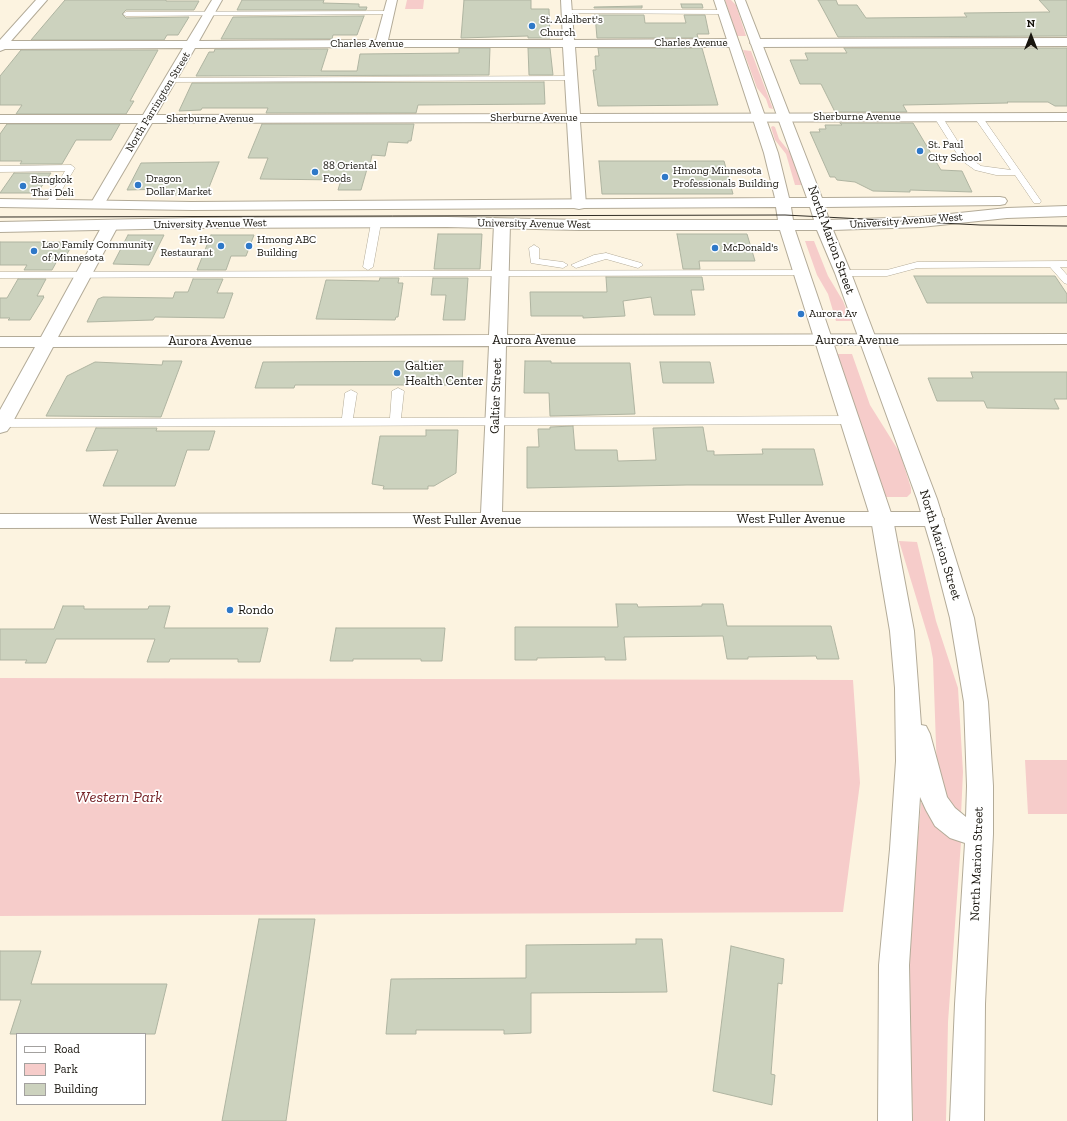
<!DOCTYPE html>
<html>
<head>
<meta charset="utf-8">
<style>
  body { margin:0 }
  #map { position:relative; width:1067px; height:1121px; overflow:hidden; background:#fcf3e0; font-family:"Zilla Slab",serif }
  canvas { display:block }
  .legend { position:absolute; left:16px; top:1033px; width:130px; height:72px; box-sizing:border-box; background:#fff; border:1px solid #a3a19f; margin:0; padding:5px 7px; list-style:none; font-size:12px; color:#18150e }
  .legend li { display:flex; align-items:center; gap:8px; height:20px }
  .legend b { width:20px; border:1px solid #a3a19f }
  .north { position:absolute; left:1011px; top:16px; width:40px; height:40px; -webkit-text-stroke:3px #fff; paint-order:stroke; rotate:0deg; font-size:11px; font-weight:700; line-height:16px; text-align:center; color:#18150e }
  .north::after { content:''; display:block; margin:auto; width:14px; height:18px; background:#18150e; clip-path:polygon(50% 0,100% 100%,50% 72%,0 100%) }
</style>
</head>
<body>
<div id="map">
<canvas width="1067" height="1121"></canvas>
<ul class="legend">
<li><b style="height:5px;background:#fff"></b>Road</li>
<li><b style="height:11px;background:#f6ccca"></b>Park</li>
<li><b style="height:11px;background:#ccd2be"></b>Building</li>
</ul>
<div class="north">N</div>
</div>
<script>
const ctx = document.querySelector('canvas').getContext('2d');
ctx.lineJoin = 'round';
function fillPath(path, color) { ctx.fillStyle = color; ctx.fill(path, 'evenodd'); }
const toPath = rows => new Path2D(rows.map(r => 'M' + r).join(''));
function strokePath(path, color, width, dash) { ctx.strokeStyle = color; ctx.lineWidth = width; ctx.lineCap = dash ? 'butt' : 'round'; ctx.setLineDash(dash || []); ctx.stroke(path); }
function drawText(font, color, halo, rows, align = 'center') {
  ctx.font = font + ' "Zilla Slab",serif'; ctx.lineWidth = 3.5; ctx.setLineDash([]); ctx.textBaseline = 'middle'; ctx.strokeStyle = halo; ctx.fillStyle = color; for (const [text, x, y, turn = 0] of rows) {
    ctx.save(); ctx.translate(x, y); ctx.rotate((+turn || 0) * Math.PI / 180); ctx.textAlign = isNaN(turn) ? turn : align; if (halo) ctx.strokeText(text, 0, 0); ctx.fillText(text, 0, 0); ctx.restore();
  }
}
const green = toPath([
  [407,0,424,0,423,9,405,9],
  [725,0,731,0,736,5,746,36,737,36],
  [743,50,751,51,773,109,769,108,766,99,757,88],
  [773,126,775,127,779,139,792,155,802,185,795,185,786,154,775,140,771,127],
  [805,241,814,241,828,276,843,301,851,321,836,321,828,294,817,275],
  [837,354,852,354,870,405,900,453,911,488,911,493,907,497,885,497],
  [899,541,917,542,936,621,958,688,963,772,961,815,951,809,937,774,933,659,930,643],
  [0,678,853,680,860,783,843,912,0,916],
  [1025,760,1067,760,1067,814,1028,814],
  [921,803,925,803,961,842,948,1022,946,1121,913,1121,908,985,910,932]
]);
const building = toPath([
  [65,0,166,0,166,1,199,1,194,10,126,10,122,14,126,18,189,17,178,35,167,35,164,40,31,40,65,0],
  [242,0,324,0,323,3,359,4,359,7,367,7,366,10,237,10,242,0],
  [464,0,531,0,531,9,549,9,550,38,528,38,528,36,461,38,464,0],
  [818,0,836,0,838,5,857,5,866,18,967,17,964,13,1050,12,1039,0,1067,0,1067,36,838,37,818,0],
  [681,4,702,4,703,8,682,8,681,4],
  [642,6,642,8,594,8,594,7,642,6],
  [595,15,644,15,645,23,686,23,684,15,705,15,709,34,697,34,698,38,597,38,595,15],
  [364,16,357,35,333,35,332,39,221,39,233,17,364,16],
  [459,48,490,48,489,75,196,76,209,52,214,52,215,49,328,49,321,71,357,71,360,54,459,53,459,48],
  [528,48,550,48,553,75,529,75,528,48],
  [598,48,702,48,718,105,598,106,593,70,596,70,595,56,599,56,598,48],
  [844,48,1067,48,1067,106,1055,106,1048,102,1007,102,1008,103,903,105,907,112,835,112,821,84,800,84,790,60,808,60,805,53,847,53,844,48],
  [21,50,158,50,130,101,134,101,126,114,16,114,22,105,0,105,0,76,21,50],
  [544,82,545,104,418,105,416,113,266,113,268,108,202,108,201,110,179,111,192,83,544,82],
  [840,123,913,123,941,170,962,171,972,192,910,190,910,192,873,191,855,182,837,180,835,177,830,177,810,132,820,132,819,129,826,129,825,125,842,125,840,123],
  [7,124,120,124,111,140,76,140,62,164,20,164,22,161,0,161,0,134,7,124],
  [262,124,414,124,411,141,408,141,408,143,388,142,385,156,372,155,369,169,367,169,361,190,338,190,341,180,260,179,268,158,248,158,262,124],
  [599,161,724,161,733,194,602,194,599,161],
  [219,162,206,195,165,195,168,189,127,190,141,163,219,162],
  [14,173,51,173,37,193,0,193,14,173],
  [438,234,482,234,480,269,434,269,438,234],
  [677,234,747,234,755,261,699,261,700,269,683,269,677,234],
  [128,235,164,235,149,265,113,264,128,235],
  [211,235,254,235,246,256,231,256,226,270,197,270,211,235],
  [0,242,74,242,64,259,58,259,52,270,24,270,27,265,0,265,0,242],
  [914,276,1055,276,1067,294,1067,303,927,303,914,276],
  [606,277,702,277,704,290,691,290,695,315,654,315,651,297,623,301,625,316,583,318,583,316,531,316,530,292,607,292,606,277],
  [380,278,399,278,398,283,403,283,398,317,396,317,395,320,316,319,326,280,379,281,380,278],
  [433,278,468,278,465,320,443,320,446,295,431,295,433,278],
  [18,279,46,279,37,296,44,296,43,297,44,297,30,320,8,320,10,318,0,318,0,298,7,298,18,279],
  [193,279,223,279,217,293,233,293,224,318,155,317,153,320,87,322,98,299,103,297,173,298,175,292,188,292,193,279],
  [163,361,182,361,161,417,46,416,67,376,95,362,162,365,163,361],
  [463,361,462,385,295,385,294,388,255,388,263,362,463,361],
  [525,361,551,361,551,363,630,363,635,414,550,416,549,393,524,393,525,361],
  [660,362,710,362,714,383,663,383,660,362],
  [971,372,1067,372,1067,399,1054,399,1059,409,987,408,984,401,937,401,928,378,973,378,971,372],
  [573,426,575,450,617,450,618,461,656,460,653,428,703,427,707,451,714,451,714,455,763,454,762,449,814,449,823,485,687,485,527,488,527,447,539,447,538,429,550,429,550,427,573,426],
  [96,428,157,428,156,431,215,431,209,450,187,450,175,486,103,486,118,450,86,451,96,428],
  [426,430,458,430,456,473,434,486,428,486,428,489,383,489,384,486,372,484,380,436,426,436,426,430],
  [616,604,637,604,638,607,702,606,702,604,723,604,727,626,831,626,839,659,817,659,816,656,748,657,748,659,727,659,723,636,624,637,626,660,605,660,605,657,537,658,537,660,515,660,515,627,618,627,616,604],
  [63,606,84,606,84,609,148,609,149,606,170,606,164,628,268,628,260,662,238,662,238,659,170,659,169,662,147,662,155,639,56,639,46,663,25,663,27,660,0,660,0,629,54,629,63,606],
  [336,628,445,628,442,661,421,661,421,659,353,659,353,661,330,661,336,628],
  [259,919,315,919,286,1121,222,1121,259,919],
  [636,939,662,939,667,992,531,993,531,1033,504,1034,504,1030,416,1030,416,1034,386,1034,391,979,526,978,526,945,636,944,636,939],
  [731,946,784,959,782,984,778,983,771,1074,775,1075,772,1105,713,1091,731,946],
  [0,951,41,951,31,984,167,984,155,1034,10,1034,21,1000,0,1000,0,951]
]);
const service = toPath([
  [567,10,722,10,725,12,722,14,565,13,564,12,567,10],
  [388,11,390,12,390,14,126,16,123,14,126,12,388,11],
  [572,76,576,78,575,80,171,82,167,80,171,78,572,76],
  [935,115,941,115,967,156,981,166,1011,170,974,117,981,115,1041,201,1040,203,1034,203,1015,175,996,175,975,170,961,160,934,117,935,115],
  [71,165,75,168,54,203,50,206,46,203,65,171,0,172,0,166,71,165],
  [376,220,381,223,373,267,368,270,363,267,371,223,376,220],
  [534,245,539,248,539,259,563,262,568,265,563,268,531,263,529,248,534,245],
  [606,253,641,263,643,265,638,268,606,259,576,268,571,265,594,255,606,253],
  [1067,261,1067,267,1060,267,1067,275,1067,284,1064,283,1050,267,917,268,887,276,843,276,838,273,843,270,887,270,917,262,1067,261],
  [802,270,807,273,805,275,0,278,0,272,802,270],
  [398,388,404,391,401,418,850,416,856,420,850,424,0,427,0,419,342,418,345,393,351,390,357,393,353,418,390,418,392,391,398,388]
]);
const minor = toPath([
  [36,0,47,0,11,41,187,41,212,0,222,0,199,41,376,40,387,0,397,0,388,40,563,40,561,0,571,0,574,40,733,39,739,43,733,47,575,47,580,114,1067,113,1067,121,580,122,586,205,584,208,579,209,574,208,572,205,567,122,152,123,105,203,103,206,98,207,93,206,91,203,138,123,0,123,0,115,143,115,183,48,5,49,0,51,0,40,36,0],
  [381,47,563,47,567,114,156,115,195,48,381,47],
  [1067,38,1067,46,756,47,750,43,756,39,1067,38],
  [502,219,507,221,510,224,507,335,1067,334,1067,344,506,346,502,512,933,512,940,514,944,519,940,524,933,526,0,528,0,514,481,513,489,346,53,347,10,427,7,431,0,433,0,410,35,347,0,347,0,337,41,337,102,226,105,223,110,221,115,223,118,226,58,337,489,335,494,224,497,221,502,219]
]);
const secondary = toPath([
  [714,0,724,0,778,153,789,198,807,198,735,0,745,0,822,198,1000,197,1005,198,1007,201,1005,204,1000,205,825,207,829,220,921,217,1007,208,1067,206,1067,216,1007,218,921,227,833,230,851,273,937,499,974,618,988,702,993,786,993,834,985,1004,984,1121,950,1121,955,1004,965,843,950,838,935,826,926,810,920,797,909,965,912,1121,878,1121,879,965,890,849,896,761,895,688,890,631,871,519,780,230,580,230,447,227,193,228,0,232,0,222,193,218,447,217,580,220,778,220,776,207,192,210,0,207,0,199,192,202,775,198,764,153,714,0],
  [791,207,810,207,814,220,793,220,791,207],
  [795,230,817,230,835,273,917,499,934,556,950,618,964,702,967,786,966,817,955,808,947,797,930,734,926,726,921,725,914,631,893,519,795,230]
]);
const tram = toPath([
  [0,217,785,215,980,225,1067,226]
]);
const markers = [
  [532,26,4,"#2e78c8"],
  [920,151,4,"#2e78c8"],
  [315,172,4,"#2e78c8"],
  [665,177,4,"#2e78c8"],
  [138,185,4,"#2e78c8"],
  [23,186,4,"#2e78c8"],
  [221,246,4,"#2e78c8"],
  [249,246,4,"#2e78c8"],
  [715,248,4,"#2e78c8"],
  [34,251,4,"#2e78c8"],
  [801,314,4,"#2e78c8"],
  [397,373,4,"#2e78c8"],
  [230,610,4,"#2e78c8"]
];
const farPoinames = [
  ["St. Adalbert's",540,20],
  ["Church",540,33],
  ["St. Paul",928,145],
  ["City School",928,158],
  ["88 Oriental",323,166],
  ["Foods",323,179],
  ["Hmong Minnesota",673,171],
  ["Professionals Building",673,184],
  ["Dragon",146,179],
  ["Dollar Market",146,192],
  ["Bangkok",31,180],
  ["Thai Deli",31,193],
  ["Tay Ho",213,240,"right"],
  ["Restaurant",213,253,"right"],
  ["Hmong ABC",257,240],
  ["Building",257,253],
  ["Lao Family Community",42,245],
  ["of Minnesota",42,258],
  ["McDonald's",723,248],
  ["Aurora Av",809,314]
];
const farStreetnames = [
  ["Charles Avenue",691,43],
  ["Charles Avenue",367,44],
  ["North Farrington Street",158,102,-59],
  ["Sherburne Avenue",857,117],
  ["Sherburne Avenue",534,118],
  ["Sherburne Avenue",210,119],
  ["University Avenue West",906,221,-4],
  ["University Avenue West",210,224,-1],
  ["University Avenue West",534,224,1]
];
const streetNames = [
  ["North Marion Street",831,240,70],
  ["Aurora Avenue",534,340],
  ["Aurora Avenue",857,340],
  ["Aurora Avenue",210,341],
  ["Galtier Street",496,396,-88],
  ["West Fuller Avenue",791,519],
  ["West Fuller Avenue",143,520],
  ["West Fuller Avenue",467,520],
  ["North Marion Street",940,545,73],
  ["North Marion Street",977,864,-88]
];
const poiNames = [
  ["Galtier",405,366],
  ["Health Center",405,381],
  ["Rondo",238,610]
];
const nearParknames = [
  ["Western Park",119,797]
];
fillPath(green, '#f6ccca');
fillPath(building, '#ccd2be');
strokePath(building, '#afb4a1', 1);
strokePath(service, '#b3ab98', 1);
strokePath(minor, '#b3ab98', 2);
strokePath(secondary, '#b3ab98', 2);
fillPath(service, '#fff');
fillPath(minor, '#fff');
fillPath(secondary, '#fff');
strokePath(tram, '#322e26', 1);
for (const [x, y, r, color] of markers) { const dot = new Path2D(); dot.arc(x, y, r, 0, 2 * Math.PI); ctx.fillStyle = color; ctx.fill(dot); strokePath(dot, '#fff', 1.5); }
drawText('11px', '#18150e', '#fff', farPoinames, 'left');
drawText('11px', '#18150e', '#fff', farStreetnames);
drawText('13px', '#18150e', '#fff', streetNames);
drawText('13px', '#18150e', '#fff', poiNames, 'left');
drawText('italic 16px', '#762428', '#fff', nearParknames);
</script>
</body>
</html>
